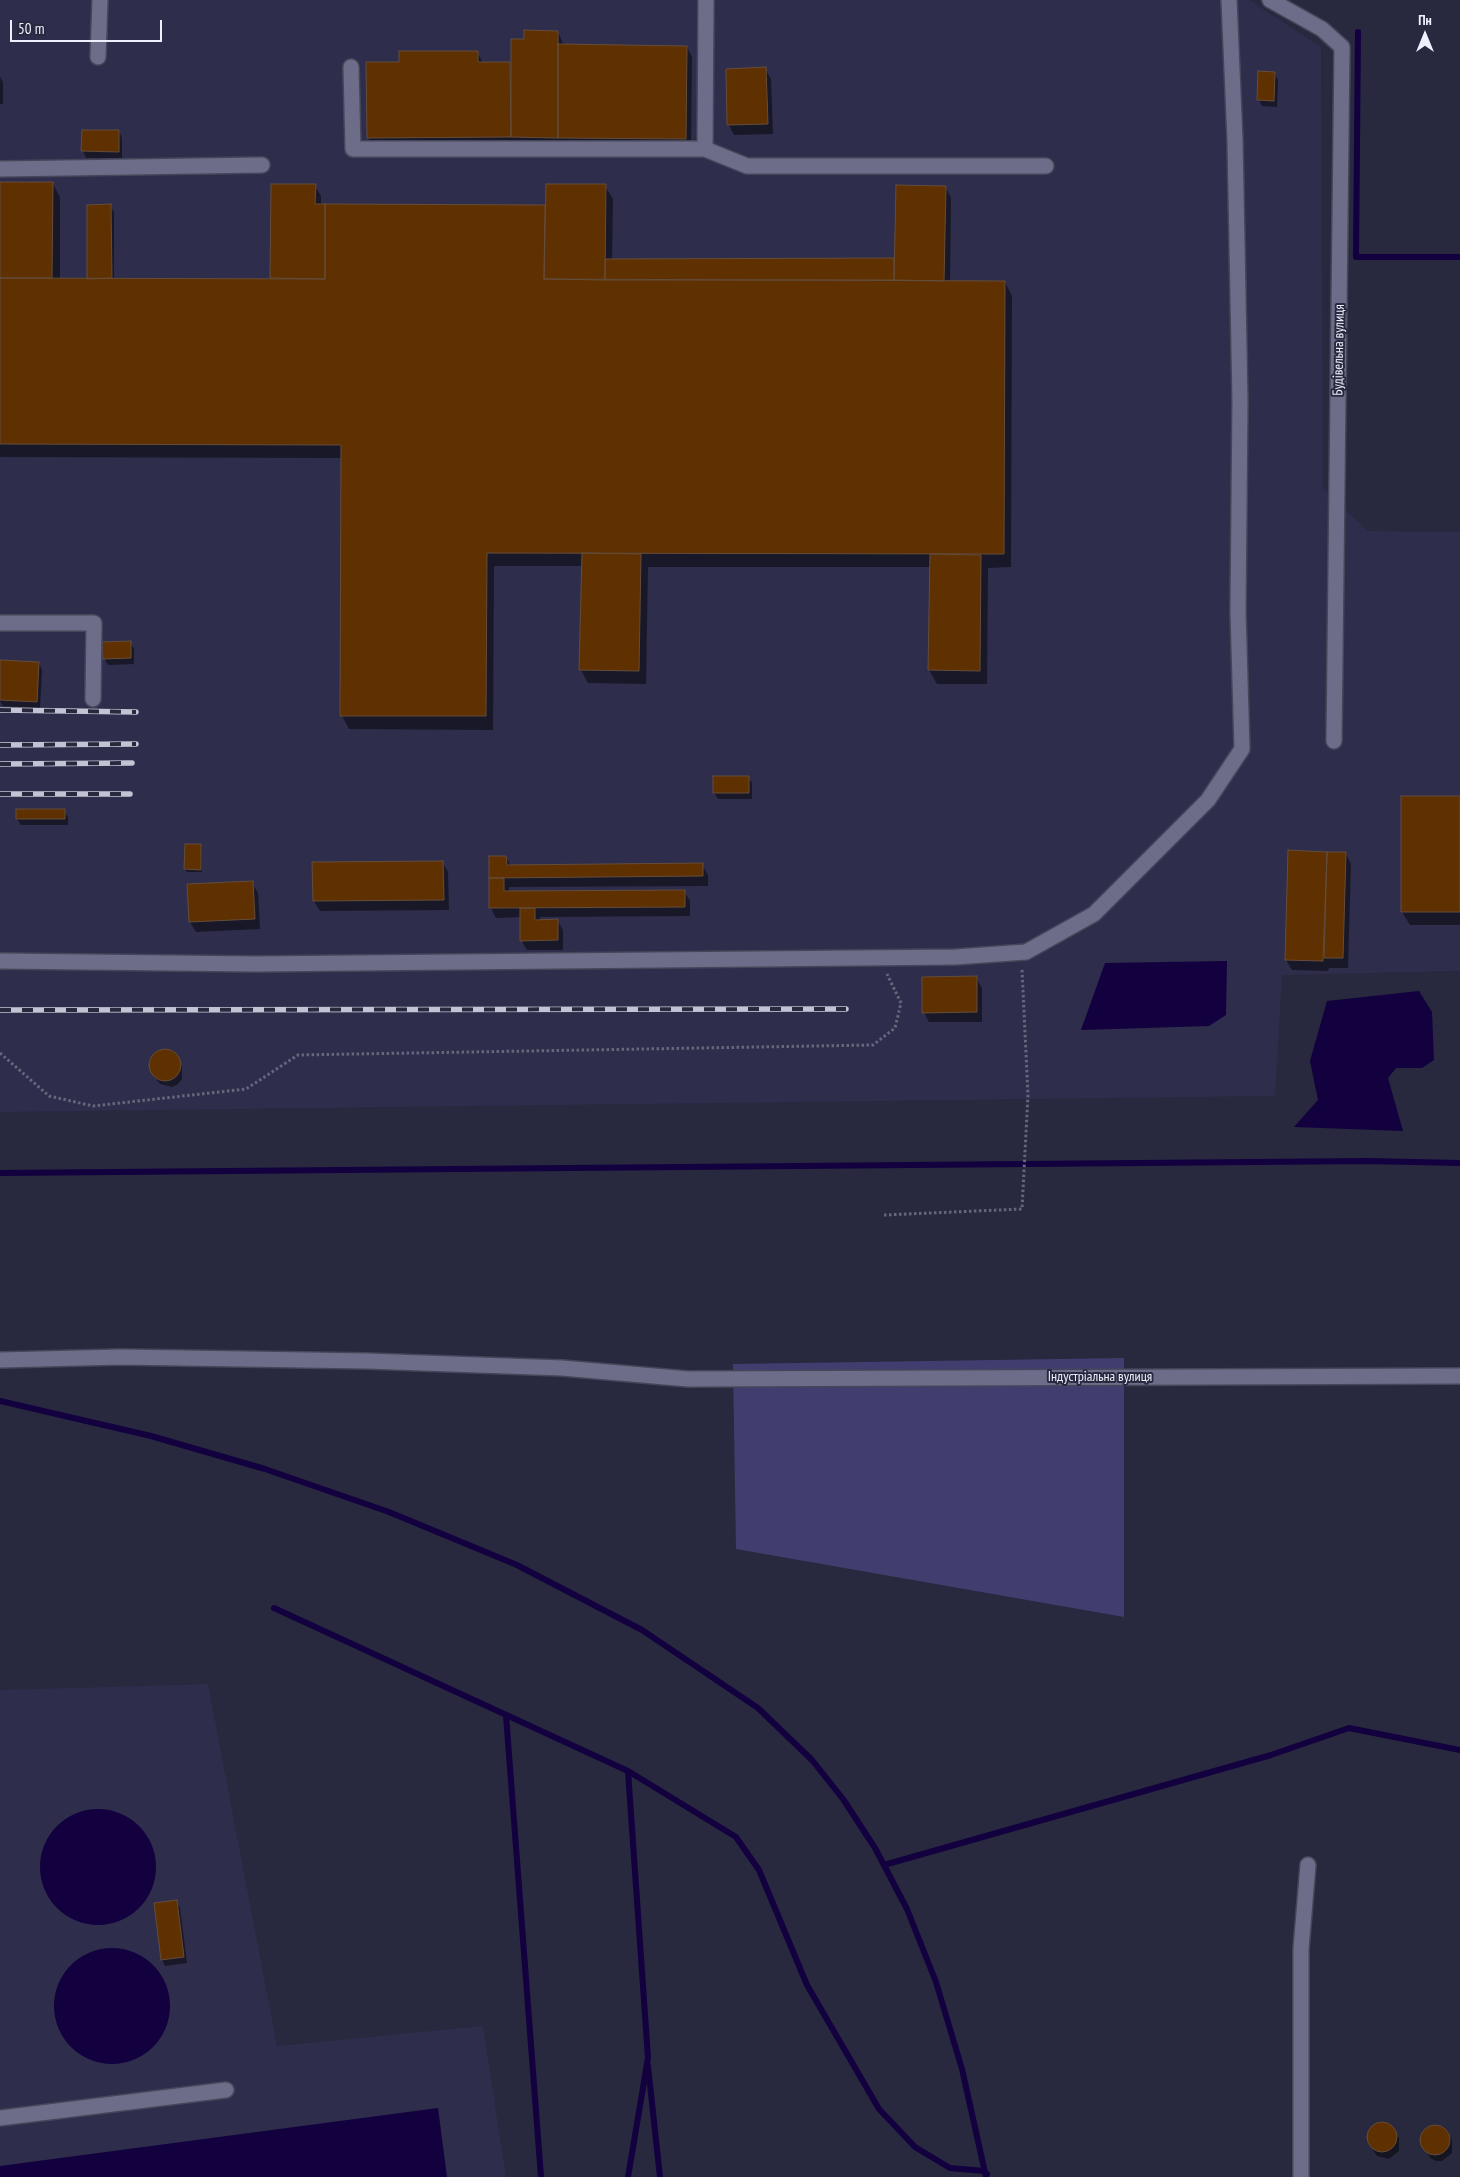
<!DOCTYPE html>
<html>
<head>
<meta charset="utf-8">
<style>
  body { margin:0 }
  #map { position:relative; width:1460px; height:2177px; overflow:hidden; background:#28283f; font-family:"PT Sans Narrow",sans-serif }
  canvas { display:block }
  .north { position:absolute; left:1400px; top:10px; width:50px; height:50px; -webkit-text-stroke:4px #28283f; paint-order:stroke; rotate:0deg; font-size:14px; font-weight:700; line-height:20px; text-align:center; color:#eff0fd }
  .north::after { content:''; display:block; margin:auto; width:18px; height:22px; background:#eff0fd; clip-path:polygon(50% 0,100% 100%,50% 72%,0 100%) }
  .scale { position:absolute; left:10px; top:20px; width:152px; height:22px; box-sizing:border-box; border:2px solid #eff0fd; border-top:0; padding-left:6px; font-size:15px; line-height:18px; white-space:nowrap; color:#eff0fd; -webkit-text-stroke:4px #28283f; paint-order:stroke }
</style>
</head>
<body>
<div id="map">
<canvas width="1460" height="2177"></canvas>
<div class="north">Пн</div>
<div class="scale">50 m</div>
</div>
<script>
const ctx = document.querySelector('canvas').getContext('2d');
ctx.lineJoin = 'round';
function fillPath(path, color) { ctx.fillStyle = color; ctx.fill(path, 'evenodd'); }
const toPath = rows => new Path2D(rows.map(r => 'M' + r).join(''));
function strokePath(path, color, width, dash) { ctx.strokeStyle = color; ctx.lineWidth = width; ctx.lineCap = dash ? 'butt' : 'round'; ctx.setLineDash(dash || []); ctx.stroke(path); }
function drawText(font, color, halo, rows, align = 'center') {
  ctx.font = font + ' "PT Sans Narrow",sans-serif'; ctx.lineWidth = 4; ctx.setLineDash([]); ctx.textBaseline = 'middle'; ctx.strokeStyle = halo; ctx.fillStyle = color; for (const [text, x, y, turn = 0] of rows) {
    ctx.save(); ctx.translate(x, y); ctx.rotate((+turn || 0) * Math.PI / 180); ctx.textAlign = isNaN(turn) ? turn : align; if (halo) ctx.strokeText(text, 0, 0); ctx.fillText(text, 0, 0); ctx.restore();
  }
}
const built = toPath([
  [0,0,1249,0,1321,47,1323,488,1368,531,1460,532,1460,971,1282,975,1275,1096,0,1112],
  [208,1684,277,2046,483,2026,506,2177,0,2177,0,1690]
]);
const green = toPath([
  [1124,1358,1124,1617,736,1549,733,1364]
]);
const water = toPath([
  [1227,961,1226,1015,1209,1026,1081,1030,1105,963],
  [1419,991,1432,1012,1434,1060,1422,1068,1396,1068,1388,1078,1403,1131,1294,1127,1318,1100,1310,1061,1327,1001],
  '40 1867a58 58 0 1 1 116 0a58 58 0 1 1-116 0Z',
  '54 2006a58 58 0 1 1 116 0a58 58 0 1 1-116 0Z',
  [438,2108,447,2177,0,2177,0,2166]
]);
const shadow = toPath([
  [558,32,564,46,687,47,692,57,691,149,374,148,368,138,400,63,477,52,483,63,512,63,526,40],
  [765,69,771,79,773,134,734,135,729,125,727,70],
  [1274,73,1278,80,1277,107,1262,106,1259,100],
  [0,77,3,82,3,104,0,104],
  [83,131,119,131,122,138,122,158,86,158,83,151],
  [0,183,53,184,60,197,60,280,89,280,110,206,114,212,114,280,273,280,272,185,315,186,321,196,321,205,547,206,605,186,613,199,612,260,893,260,895,264,946,188,951,198,950,282,1005,282,1012,296,1011,567,988,568,987,684,937,684,929,670,931,567,648,567,646,684,588,683,581,670,583,566,494,566,493,730,349,729,342,716,342,458,0,457],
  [130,643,134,649,134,664,108,665,104,658],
  [39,663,42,670,40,708,3,706,0,701,0,687],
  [748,777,752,783,752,799,718,799,714,793],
  [1460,797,1460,925,1410,925,1402,912],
  [64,811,68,817,68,825,21,825,17,819],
  [201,846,202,872,187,872,185,869],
  [1289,852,1346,854,1351,864,1348,968,1329,968,1328,971,1292,970,1286,960],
  [490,857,506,857,511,866,702,865,708,875,708,886,509,887,509,892,684,891,690,901,690,916,540,917,540,921,557,920,563,930,563,950,527,950,521,940,521,917,496,918,491,908],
  [442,862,448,872,449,910,320,911,314,901],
  [252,883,258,893,260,929,196,932,190,922],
  [976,978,982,988,982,1022,929,1022,924,1012],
  [161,1051,174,1054,182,1066,182,1079,178,1084,172,1087,160,1084,151,1072,151,1059,155,1054],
  [176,1901,180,1908,187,1963,165,1966,162,1960],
  [1378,2123,1391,2126,1399,2138,1399,2151,1389,2159,1377,2156,1369,2144,1368,2131],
  [1431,2125,1444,2128,1452,2140,1452,2153,1442,2161,1436,2161,1430,2158,1420,2139,1426,2128]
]);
const stream = toPath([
  [1358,32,1356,257,1460,257],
  [0,1173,1368,1161,1460,1163],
  [0,1401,151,1436,265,1469,389,1512,517,1565,642,1630,758,1708,812,1760,843,1799,875,1848,907,1909,936,1982,962,2069,986,2177],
  [274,1608,628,1771,648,2058,628,2177],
  [506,1715,541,2177],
  [628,1771,736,1837,759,1870,807,1985,879,2109,915,2147,950,2168,984,2171,987,2174],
  [884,1865,1271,1755,1349,1728,1460,1750],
  [648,2066,660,2177]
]);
const building = toPath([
  [524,30,558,31,558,138,511,137,511,39,524,39,524,30],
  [558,44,687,46,686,139,558,138,558,44],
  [399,51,478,51,478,62,510,62,511,137,367,138,366,62,399,62,399,51],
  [766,67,768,124,727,125,726,69,766,67],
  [1258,71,1275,72,1274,101,1257,100,1258,71],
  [82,130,119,130,119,152,81,151,82,130],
  [0,182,53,182,52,278,0,278,0,182],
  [271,184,316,184,315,204,325,204,325,279,270,278,271,184],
  [546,184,606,184,605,280,544,279,546,184],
  [896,185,946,186,944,281,894,280,896,185],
  [111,204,112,278,87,279,87,205,111,204],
  [325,204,545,205,544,279,1005,281,1004,554,487,553,486,716,340,716,341,445,0,444,0,278,325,279,325,204],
  [894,258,894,280,605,280,605,259,894,258],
  [582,553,641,554,639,671,579,670,582,553],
  [930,554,981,555,980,671,928,670,930,554],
  [131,641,131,658,103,659,102,642,131,641],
  [0,660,39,662,37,702,0,700,0,660],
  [713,776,749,776,749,793,713,793,713,776],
  [1401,796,1460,796,1460,912,1401,912,1401,796],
  [16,809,65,809,65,819,16,819,16,809],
  [185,844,201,844,201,870,184,869,185,844],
  [1288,850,1327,852,1323,961,1285,960,1288,850],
  [1327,852,1346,852,1343,958,1324,958,1327,852],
  [489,856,506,856,507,865,703,863,703,876,489,878,489,856],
  [443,861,444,900,313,901,312,862,443,861],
  [489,878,504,878,504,891,685,890,685,907,489,908,489,878],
  [253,881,255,919,189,922,187,884,253,881],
  [520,908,535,908,535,920,558,919,558,940,520,941,520,908],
  [977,976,977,1012,922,1013,922,977,977,976],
  '149 1065a16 16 0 1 1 32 0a16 16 0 1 1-32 0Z',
  [177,1900,184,1957,161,1960,154,1903,177,1900],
  '1367 2137a15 15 0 1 1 30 0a15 15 0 1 1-30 0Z',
  '1420 2140a15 15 0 1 1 30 0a15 15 0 1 1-30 0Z'
]);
const path = toPath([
  [0,1053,49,1096,93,1106,246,1089,298,1055,873,1045,895,1028,901,1003,887,974],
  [884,1215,1022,1209,1028,1095,1022,969]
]);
const minor = toPath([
  [1270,0,1322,29,1342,47,1334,741],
  [98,57,100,0],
  [351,67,353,149,705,149,706,0],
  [705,149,747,166,1046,166],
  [0,169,262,165],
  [0,623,94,623,93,699],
  [0,961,256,964,956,957,1026,952,1094,914,1208,800,1242,749,1238,611,1240,401,1235,140,1229,0],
  [0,1360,121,1357,367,1361,562,1368,688,1379,1460,1376],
  [0,2118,226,2090],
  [1301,2177,1301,1949,1308,1865]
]);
const rail = toPath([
  [0,710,136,712],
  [0,745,136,744],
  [0,764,132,763],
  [0,794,130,794],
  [0,1010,846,1009]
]);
const streetNames = [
  ["Будівельна вулиця",1339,350,-89],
  ["Індустріальна вулиця",1100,1377]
];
fillPath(built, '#2e2d4b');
fillPath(green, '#413e6f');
fillPath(water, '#12003f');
fillPath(shadow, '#0007');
strokePath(stream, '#12003f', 6);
fillPath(building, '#5f3000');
strokePath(building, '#654d3b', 1);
strokePath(minor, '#46465a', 18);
strokePath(path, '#67677b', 3, [2.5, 2.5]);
strokePath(minor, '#6d6d89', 15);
strokePath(rail, '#c3c4d3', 5.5);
strokePath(rail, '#28283f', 4, [11]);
drawText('14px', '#eff0fd', '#28283f', streetNames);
</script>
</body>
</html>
